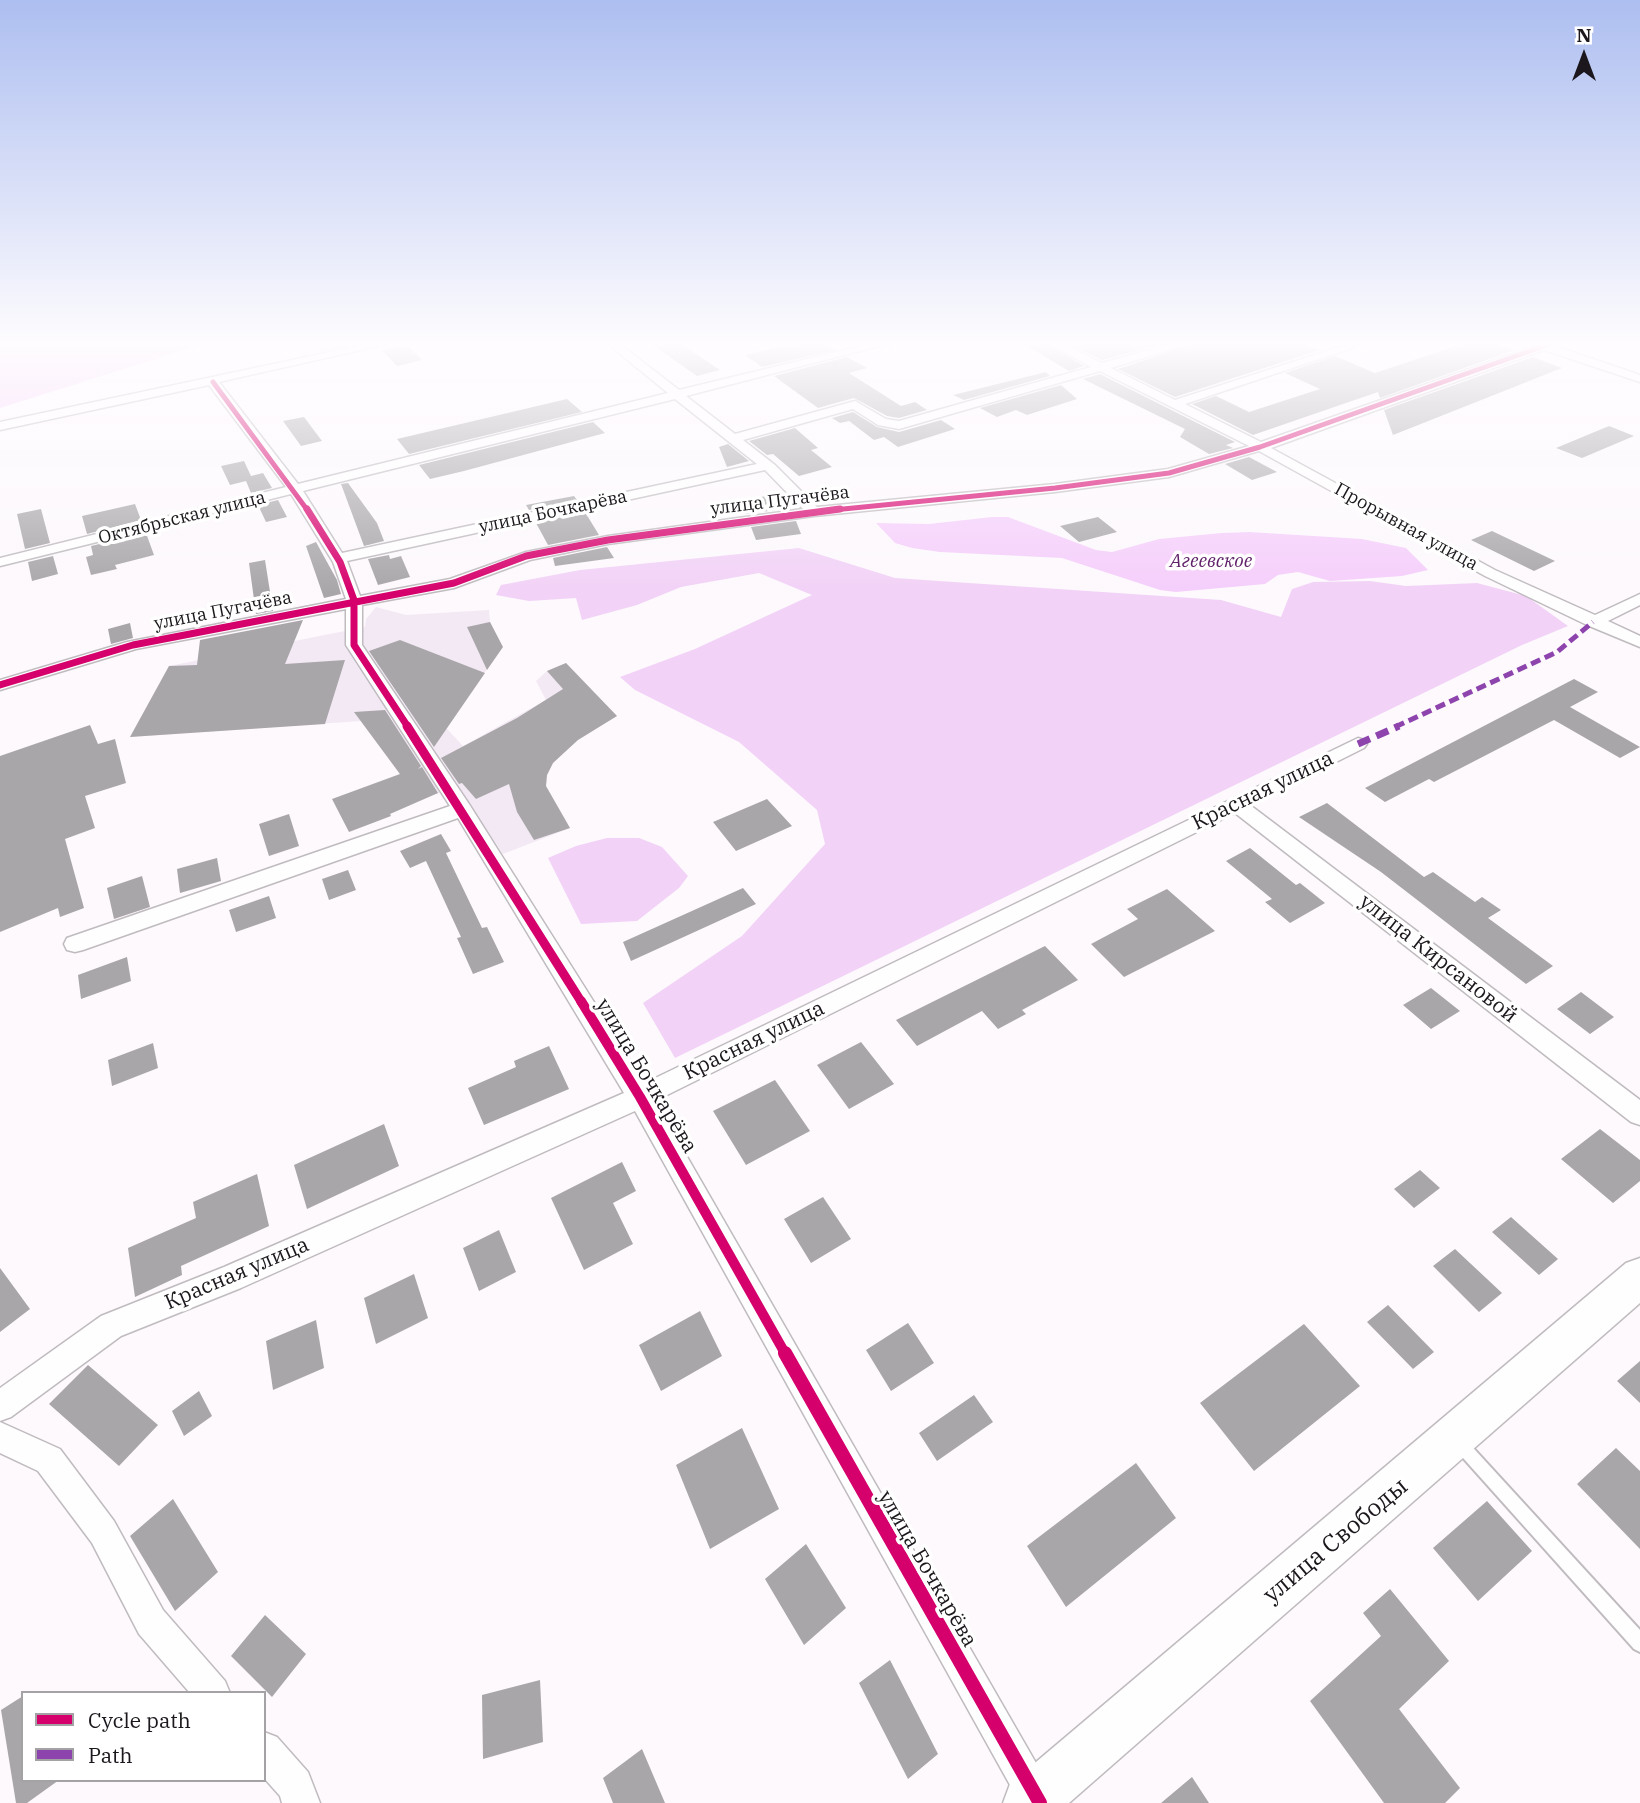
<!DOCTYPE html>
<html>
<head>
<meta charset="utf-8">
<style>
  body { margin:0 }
  #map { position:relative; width:1640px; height:1803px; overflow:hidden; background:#fdf9fd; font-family:"IBM Plex Serif",serif }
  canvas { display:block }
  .legend { position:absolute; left:21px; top:1691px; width:245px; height:91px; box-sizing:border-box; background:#fff; border:2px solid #a4a2a4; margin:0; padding:9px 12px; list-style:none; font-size:21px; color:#1b171c }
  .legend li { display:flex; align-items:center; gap:14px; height:35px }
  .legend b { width:35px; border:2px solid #a4a2a4 }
  .north { position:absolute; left:1549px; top:21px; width:70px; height:70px; -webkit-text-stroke:5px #fff; paint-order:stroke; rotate:0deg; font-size:19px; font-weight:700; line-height:28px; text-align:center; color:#1b171c }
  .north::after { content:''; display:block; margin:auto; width:24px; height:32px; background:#1b171c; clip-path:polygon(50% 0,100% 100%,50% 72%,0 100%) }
</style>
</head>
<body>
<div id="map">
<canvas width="1640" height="1803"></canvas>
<ul class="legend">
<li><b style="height:9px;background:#d6006c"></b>Cycle path</li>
<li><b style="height:9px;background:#8e44ad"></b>Path</li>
</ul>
<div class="north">N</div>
</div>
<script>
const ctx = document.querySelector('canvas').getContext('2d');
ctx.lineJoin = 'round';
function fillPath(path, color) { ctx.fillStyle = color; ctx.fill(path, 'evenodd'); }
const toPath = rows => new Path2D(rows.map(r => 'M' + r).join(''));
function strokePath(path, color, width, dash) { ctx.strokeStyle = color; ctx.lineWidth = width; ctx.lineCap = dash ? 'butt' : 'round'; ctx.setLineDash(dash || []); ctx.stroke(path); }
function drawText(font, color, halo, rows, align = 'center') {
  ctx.font = font + ' "IBM Plex Serif",serif'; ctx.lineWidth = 7; ctx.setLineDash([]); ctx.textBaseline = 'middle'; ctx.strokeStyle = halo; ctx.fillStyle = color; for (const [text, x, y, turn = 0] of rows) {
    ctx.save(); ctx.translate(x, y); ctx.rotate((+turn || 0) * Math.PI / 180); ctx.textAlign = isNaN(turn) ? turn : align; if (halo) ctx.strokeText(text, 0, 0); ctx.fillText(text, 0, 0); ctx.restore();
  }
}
const built = toPath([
  [288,341,372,341,303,356],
  [376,607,406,615,489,610,490,622,500,642,494,659,459,710,434,715,463,746,546,700,536,681,547,671,566,663,617,716,577,740,553,763,547,775,546,787,570,828,503,854,456,786,419,801,361,721,130,737,169,666,365,627,366,619]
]);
const forest = toPath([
  [799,548,895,578,1221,600,1281,617,1292,589,1313,582,1370,581,1406,586,1477,583,1526,596,1568,626,1522,645,675,1058,643,1003,742,936,825,844,817,810,739,742,635,690,620,677,695,649,812,595,759,573,681,587,637,605,582,620,576,598,529,601,496,595,501,585,580,570],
  [607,838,639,838,662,847,688,876,679,888,637,921,581,924,548,858,576,846]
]);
const water = toPath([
  [0,341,213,341,0,408],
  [992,517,1008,517,1096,550,1112,552,1159,539,1221,533,1250,532,1362,539,1406,548,1428,570,1402,576,1330,581,1298,572,1278,575,1265,584,1176,592,1160,590,1062,558,940,552,912,548,895,543,876,523,929,524]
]);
const building = toPath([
  [647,341,677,341,720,370,697,376],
  [819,341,835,350,762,367,745,355,787,345,791,347],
  [1019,341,1042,341,1084,366,1069,371],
  [1062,341,1173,341,1102,360],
  [1201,341,1297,341,1320,350,1175,397,1118,369],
  [1471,341,1489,341,1515,350,1380,398,1378,392,1253,435,1192,404,1216,396,1249,412,1320,389,1285,373,1335,356,1375,373],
  [407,345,422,360,397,366,382,350],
  [847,357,867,368,849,373,901,406,915,402,927,410,899,418,887,416,854,398,818,408,774,376],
  [1533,357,1562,368,1393,435,1384,410],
  [1046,372,1050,376,964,400,953,395],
  [1100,374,1235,442,1226,445,1233,448,1209,454,1180,437,1185,429,1083,379],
  [1061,385,1077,399,1027,415,1016,410,997,417,980,408],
  [567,399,582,412,409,454,397,439],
  [853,412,877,427,899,432,941,420,955,429,898,447,884,437,874,440,849,421,840,423,832,418],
  [304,417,322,441,301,446,283,421],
  [593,422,605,433,464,471,430,479,419,465],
  [1609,426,1634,436,1582,458,1556,448],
  [795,428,818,448,811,450,832,467,799,476,773,454,767,455,749,441],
  [728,444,749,461,727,467,719,447],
  [1249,457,1277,472,1252,480,1225,464],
  [244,461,251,476,263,473,272,488,251,493,246,481,230,485,221,466],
  [348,483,377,523,384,541,364,546,341,484],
  [785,494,791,508,746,514,741,502,755,500,752,498],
  [574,496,577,500,529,510,526,505],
  [278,500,287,517,266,522,258,505],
  [135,504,141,520,87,534,82,516],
  [41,509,50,543,25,549,17,514],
  [585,512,599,535,548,545,536,523],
  [1098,517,1117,532,1079,542,1060,526],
  [796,521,801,534,756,540,751,527],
  [1492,531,1555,561,1534,571,1471,540],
  [146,533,154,555,115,565,117,569,91,575,86,557,93,555,91,546],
  [316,542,337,580,341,594,324,598,306,546],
  [607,547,614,558,555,566,553,558],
  [389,555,390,559,401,556,410,577,378,585,368,559],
  [53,556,58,574,32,581,28,562],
  [265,560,273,611,256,614,249,563],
  [303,620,285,664,345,660,325,724,130,737,169,666,197,665,200,640],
  [490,622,503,647,487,670,467,627],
  [130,623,133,638,111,644,108,629],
  [400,640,485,673,434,747,369,651],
  [566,663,617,716,578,740,553,763,547,775,546,786,570,828,534,840,517,812,509,784,476,799,462,783,459,784,441,758,517,718,563,689,547,671],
  [1574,679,1598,692,1570,707,1640,747,1620,758,1554,720,1434,782,1429,779,1385,802,1365,788],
  [385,710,421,766,418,769,422,767,438,793,390,814,391,816,349,832,332,799,400,774,354,712],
  [90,725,98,744,115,739,126,783,85,796,95,828,65,839,84,908,60,917,58,908,0,932,0,756],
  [767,799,792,826,736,851,713,822],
  [1327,803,1424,877,1433,872,1475,902,1482,897,1501,910,1488,918,1553,966,1526,984,1381,872,1299,817],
  [289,814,299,846,269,856,259,824],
  [441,834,451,851,446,853,482,928,487,927,504,962,473,974,457,938,461,937,426,861,410,868,400,851],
  [1250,848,1296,885,1300,883,1325,903,1290,923,1265,902,1272,899,1226,861],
  [217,858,221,881,180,893,177,869],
  [348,870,356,890,329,900,322,879],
  [142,876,150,907,114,919,107,888],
  [743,888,756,904,631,961,623,942],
  [1167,889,1215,931,1124,977,1091,944,1138,919,1127,909],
  [269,896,276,918,236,932,229,910],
  [1045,946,1078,980,1022,1010,1026,1014,998,1029,982,1011,917,1046,896,1020],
  [127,957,131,981,81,999,78,975],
  [1431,988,1460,1011,1431,1029,1403,1005],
  [1581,992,1614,1017,1590,1034,1557,1009],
  [861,1042,894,1084,849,1109,817,1065],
  [153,1043,158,1068,112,1086,108,1060],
  [549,1046,569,1089,484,1125,468,1088,516,1067,514,1061],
  [775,1080,810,1131,746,1165,713,1111],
  [384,1124,399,1166,307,1209,294,1165],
  [1600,1129,1640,1160,1640,1181,1613,1203,1561,1159],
  [622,1162,636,1191,613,1203,633,1244,584,1270,551,1198],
  [1420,1170,1440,1188,1414,1208,1394,1189],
  [257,1174,269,1226,181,1266,182,1275,135,1297,128,1248,196,1218,193,1202],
  [823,1197,851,1239,811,1263,784,1219],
  [1511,1217,1558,1259,1539,1275,1492,1232],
  [499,1230,516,1272,479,1291,463,1248],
  [1455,1249,1502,1293,1479,1312,1433,1266],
  [0,1268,30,1309,0,1332],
  [414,1274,428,1318,376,1344,364,1298],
  [1388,1305,1434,1352,1413,1369,1367,1322],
  [700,1311,722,1356,661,1391,639,1345],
  [316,1320,324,1368,273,1390,266,1341],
  [908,1323,934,1363,891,1391,866,1350],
  [1304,1324,1360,1386,1254,1471,1200,1403],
  [1640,1361,1640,1403,1617,1381],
  [88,1365,158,1425,119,1466,49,1404],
  [199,1391,212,1416,184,1436,172,1411],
  [974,1395,993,1422,937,1461,919,1433],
  [742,1428,779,1509,710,1549,676,1465],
  [1616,1448,1640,1471,1640,1549,1577,1484],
  [1136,1463,1176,1518,1066,1607,1027,1546],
  [173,1499,218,1572,175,1611,130,1536],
  [1487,1501,1532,1551,1478,1601,1433,1548],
  [806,1544,846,1608,804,1645,765,1579],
  [1390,1589,1449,1661,1399,1709,1460,1788,1445,1803,1384,1803,1310,1701,1381,1636,1363,1613],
  [265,1615,306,1654,272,1697,231,1656],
  [890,1660,938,1754,908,1779,859,1683],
  [540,1680,543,1742,483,1759,482,1695],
  [23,1696,23,1780,59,1780,27,1803,16,1803,1,1710],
  [642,1749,665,1803,613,1803,603,1778],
  [1192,1777,1209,1803,1161,1803]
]);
const service = toPath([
  [1460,1436,1465,1439,1640,1630,1640,1652,1634,1649,1455,1449,1452,1444,1455,1439,1460,1436]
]);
const minor = toPath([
  [382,341,401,341,219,382,298,484,668,393,604,341,616,341,679,390,881,341,898,341,686,396,735,434,855,401,886,419,899,421,1091,367,1044,341,1057,341,1102,363,1182,341,1198,341,1111,368,1175,400,1358,341,1373,341,1185,404,1261,442,1535,346,1535,342,1539,341,1563,341,1555,346,1640,375,1640,382,1544,350,1271,448,1495,570,1595,615,1640,594,1640,605,1608,621,1640,636,1640,647,1587,625,1485,576,1259,451,1169,477,1055,492,814,516,608,544,530,560,454,588,362,605,362,645,469,804,645,1083,1358,738,1364,740,1367,744,1364,748,1250,805,1640,1100,1640,1125,1631,1122,1235,813,655,1101,1059,1803,1020,1803,635,1111,241,1288,121,1336,11,1417,0,1421,0,1388,101,1316,224,1267,624,1093,458,818,83,950,75,952,67,950,64,944,67,938,450,806,346,645,346,609,136,649,0,690,0,680,127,642,346,599,333,562,291,494,0,566,0,558,286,487,209,385,0,430,0,422,382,341],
  [1100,371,1249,446,1168,469,1055,484,817,507,775,465,743,440,853,409,878,425,899,429,1100,371],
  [675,399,757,464,342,553,303,491,675,399],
  [765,470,803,509,608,536,526,552,450,579,360,596,347,561,765,470],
  [0,1422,60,1449,114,1521,163,1610,225,1681,230,1693,190,1693,139,1634,92,1543,38,1471,0,1453,0,1422],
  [264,1732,277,1737,308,1772,320,1803,282,1803,280,1796,264,1778,264,1732]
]);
const secondary = toPath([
  [1640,1258,1640,1303,1069,1803,1003,1803,1010,1784,1626,1263,1640,1258]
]);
const quietFar1 = toPath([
  [1395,727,1557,652,1593,622]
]);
const quiet = toPath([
  [1358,744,1399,726]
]);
const cyclewayFar4 = toPath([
  [213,382,308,511],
  [823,511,1055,488,1169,473,1260,447,1558,341]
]);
const cyclewayFar3 = toPath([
  [307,509,340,562,354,600,354,645,408,727],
  [0,685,133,645,454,583,526,556,608,540,840,509]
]);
const cyclewayFar2 = toPath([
  [407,726,582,1003]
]);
const cyclewayFar1 = toPath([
  [581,1001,640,1097,786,1355]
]);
const cycleway = toPath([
  [785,1353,1040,1803]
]);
const farStreetnames = [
  ["улица Пугачёва",780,501,-7],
  ["улица Бочкарёва",553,512,-12],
  ["Октябрьская улица",182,518,-14],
  ["Прорывная улица",1406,527,29],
  ["улица Пугачёва",223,611,-11]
];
const farWaternames = [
  ["Агеевское",1211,562]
];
const streetNames = [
  ["Красная улица",1263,791,-26],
  ["улица Кирсановой",1438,959,38],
  ["Красная улица",754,1041,-26],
  ["улица Бочкарёва",646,1076,59],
  ["Красная улица",237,1274,-23],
  ["улица Бочкарёва",927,1569,60]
];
const nearStreetnames = [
  ["улица Свободы",1336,1541,-40]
];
fillPath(built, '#f3e9f4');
fillPath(forest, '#f2d2f7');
fillPath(water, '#f5cefb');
fillPath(building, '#a9a6aa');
strokePath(service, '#bfbbbf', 4);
strokePath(minor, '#bfbbbf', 3);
strokePath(secondary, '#bfbbbf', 3);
fillPath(service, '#fffeff');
fillPath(minor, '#fffeff');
fillPath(secondary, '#fffeff');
strokePath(quietFar1, '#8e44ad', 5, [10, 5]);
strokePath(quiet, '#8e44ad', 7, [13, 7]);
strokePath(cyclewayFar4, '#d6006c', 5);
strokePath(cyclewayFar3, '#d6006c', 7);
strokePath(cyclewayFar2, '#d6006c', 9);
strokePath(cyclewayFar1, '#d6006c', 10);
strokePath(cycleway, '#d6006c', 14);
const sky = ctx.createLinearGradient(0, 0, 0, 593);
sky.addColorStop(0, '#adbef0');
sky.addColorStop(0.58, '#fefcfe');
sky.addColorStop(1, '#fefcfe00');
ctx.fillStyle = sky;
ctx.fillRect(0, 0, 1640, 593);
drawText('18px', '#1b171c', '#fff', farStreetnames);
drawText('italic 19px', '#60216a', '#fff', farWaternames);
drawText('21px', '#1b171c', '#fff', streetNames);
drawText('24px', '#1b171c', '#fff', nearStreetnames);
</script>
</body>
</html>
